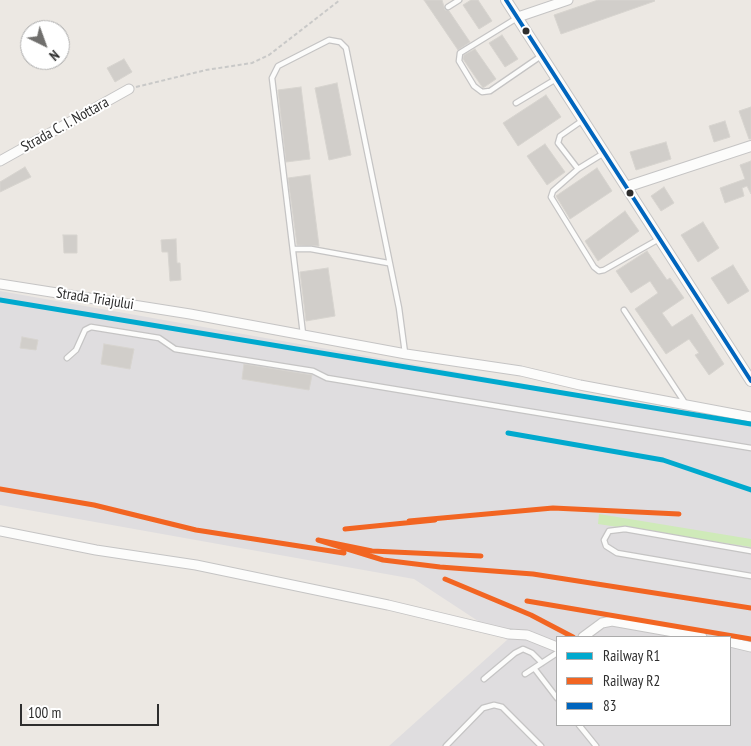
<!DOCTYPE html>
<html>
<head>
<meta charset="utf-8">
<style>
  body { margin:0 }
  #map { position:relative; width:751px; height:746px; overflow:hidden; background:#ece8e3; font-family:"PT Sans Narrow",sans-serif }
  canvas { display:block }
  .legend { position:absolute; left:556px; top:636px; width:175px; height:90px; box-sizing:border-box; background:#fff; border:1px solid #ababab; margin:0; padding:6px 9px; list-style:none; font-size:15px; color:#2e2e2e }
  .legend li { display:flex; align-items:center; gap:10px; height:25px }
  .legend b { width:25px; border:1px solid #ababab }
  .north { position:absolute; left:20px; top:20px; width:50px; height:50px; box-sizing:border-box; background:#fff; border:1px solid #ababab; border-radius:50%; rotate:138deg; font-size:14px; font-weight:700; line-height:20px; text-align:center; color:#2e2e2e }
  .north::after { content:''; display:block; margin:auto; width:18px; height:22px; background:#706f6d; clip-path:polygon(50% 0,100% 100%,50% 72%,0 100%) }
  .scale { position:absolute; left:20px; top:704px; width:139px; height:22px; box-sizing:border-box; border:2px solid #2e2e2e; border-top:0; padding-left:6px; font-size:15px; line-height:18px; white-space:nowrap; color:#2e2e2e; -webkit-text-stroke:4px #fff; paint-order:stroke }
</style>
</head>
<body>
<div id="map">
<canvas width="751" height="746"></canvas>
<ul class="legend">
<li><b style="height:6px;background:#00a9ce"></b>Railway R1</li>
<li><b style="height:6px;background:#f26522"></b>Railway R2</li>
<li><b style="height:6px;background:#0065bd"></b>83</li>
</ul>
<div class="north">N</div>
<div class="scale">100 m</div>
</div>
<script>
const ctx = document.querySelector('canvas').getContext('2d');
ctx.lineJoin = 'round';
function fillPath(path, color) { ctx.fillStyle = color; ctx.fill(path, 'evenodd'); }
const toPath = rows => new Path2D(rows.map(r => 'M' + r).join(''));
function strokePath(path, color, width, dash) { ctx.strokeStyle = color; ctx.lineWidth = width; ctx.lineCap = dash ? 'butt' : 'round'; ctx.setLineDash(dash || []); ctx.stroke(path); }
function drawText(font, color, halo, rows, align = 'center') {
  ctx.font = font + ' "PT Sans Narrow",sans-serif'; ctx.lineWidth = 4; ctx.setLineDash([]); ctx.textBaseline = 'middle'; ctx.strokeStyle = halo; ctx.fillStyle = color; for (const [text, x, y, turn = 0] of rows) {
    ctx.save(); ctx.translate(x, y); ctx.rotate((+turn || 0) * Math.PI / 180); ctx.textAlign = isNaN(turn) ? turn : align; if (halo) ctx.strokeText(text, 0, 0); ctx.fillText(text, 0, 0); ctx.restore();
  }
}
const industrial = toPath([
  [0,291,751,424,751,746,389,746,507,640,414,579,0,505],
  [557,637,730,637,730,725,557,725]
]);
const green = toPath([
  [599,514,751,539,751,547,598,524]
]);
const building = toPath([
  [424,0,442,0,445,10,449,11,470,42,458,50,424,0],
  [471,0,478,0,492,21,479,29,463,5,471,0],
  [598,0,654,0,655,1,561,34,554,15,598,0],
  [502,35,518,59,505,67,489,43,502,35],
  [475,49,496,79,483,88,463,59,464,55,475,49],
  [124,59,132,72,115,82,107,68,124,59],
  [337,83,351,155,329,160,315,88,337,83],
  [301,87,310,159,286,162,278,90,301,87],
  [546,95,561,117,518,146,503,123,546,95],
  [751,107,751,139,749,139,739,111,751,107],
  [725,121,730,137,714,142,709,126,725,121],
  [666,142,671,159,636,170,630,152,666,142],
  [545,144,565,172,547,185,527,156,545,144],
  [751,161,751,194,747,186,742,188,744,196,725,203,720,188,745,179,740,165,751,161],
  [25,167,31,177,0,192,0,182,25,167],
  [597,168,612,191,570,219,556,196,597,168],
  [310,175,319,246,318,246,297,245,288,178,310,175],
  [664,187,674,203,661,211,651,196,664,187],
  [625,211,639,231,598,261,585,241,625,211],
  [703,222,719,248,698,262,681,235,703,222],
  [63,235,77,235,77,253,64,253,63,235],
  [176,239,177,263,180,263,181,280,170,281,168,252,162,252,161,240,176,239],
  [647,251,667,280,670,278,684,298,662,313,672,327,692,314,724,364,709,375,695,355,699,353,689,339,666,354,635,309,658,293,650,281,631,293,616,271,647,251],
  [733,265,749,291,728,304,711,278,733,265],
  [328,268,335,316,306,321,300,272,328,268],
  [22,337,38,340,36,350,20,348,22,337],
  [104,344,134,349,130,369,101,364,104,344],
  [244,364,312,375,309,390,242,379,244,364]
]);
const path = toPath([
  [136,87,206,70,252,63,269,55,340,0]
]);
const service = toPath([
  [448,7,459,0],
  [517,18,460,53,459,61,474,86,482,92,490,91,541,56],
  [516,103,556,79],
  [583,120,560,136,558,143,578,169,604,153],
  [578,169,553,191,551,197,594,267,599,271,604,270,659,239],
  [293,249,311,249,388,263],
  [624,310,685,403],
  [303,334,272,78,278,66,329,40,340,42,346,48,399,308,405,353],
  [67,358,76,350,85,330,91,327,159,338,175,349,313,371,327,378,751,448],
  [751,551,625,529,609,531,604,540,606,546,617,553,751,576],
  [534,668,557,698],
  [525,674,557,653],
  [484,679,515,653,523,649,532,653,542,663],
  [579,725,596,746],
  [446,746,483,708,494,705,502,707,541,746]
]);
const minor = toPath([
  [518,17,568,0],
  [0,161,129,89],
  [0,284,190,314,406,354,521,371,580,385,751,417],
  [0,531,96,550,196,565,388,605,509,634,527,635,557,647],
  [583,637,602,623,612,621,702,637],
  [730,642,751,647]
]);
const tertiary = toPath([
  [506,0,751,381],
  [626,187,751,146]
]);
const bus1 = toPath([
  [506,0,751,381]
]);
const rail1 = toPath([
  [0,300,751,424],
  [508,433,663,460,751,490]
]);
const rail2 = toPath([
  [0,489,94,505,196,530,344,553],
  [409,521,553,508,679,514],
  [345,529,435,520],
  [481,556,372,551,318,540,383,560,440,567,533,574,751,608],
  [445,579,531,615,573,637],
  [527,601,751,639]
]);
const markers = [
  [526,31,4.5,"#2e2e2e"],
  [630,193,4.5,"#2e2e2e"]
];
const streetNames = [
  ["Strada C. I. Nottara",65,125,-29],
  ["Strada Triajului",95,299,9]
];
fillPath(industrial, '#dfdddf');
fillPath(green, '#cfeab9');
fillPath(building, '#d1ceca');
strokePath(building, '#d7d4cf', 1);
strokePath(service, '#c5c4c4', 7);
strokePath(minor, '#c5c4c4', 11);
strokePath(tertiary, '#c5c4c4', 12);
strokePath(path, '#c9c9c8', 2, [4, 2.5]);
strokePath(service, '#fcfcfb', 4.5);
strokePath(minor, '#fcfcfb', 9);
strokePath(tertiary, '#fcfcfb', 10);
strokePath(bus1, '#0065bd', 4);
strokePath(rail1, '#00a9ce', 5);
strokePath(rail2, '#f26522', 5);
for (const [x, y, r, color] of markers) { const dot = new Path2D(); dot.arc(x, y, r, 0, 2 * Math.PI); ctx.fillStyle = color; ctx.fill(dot); strokePath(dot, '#fff', 2); }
drawText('15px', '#2e2e2e', '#fff', streetNames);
</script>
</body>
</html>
